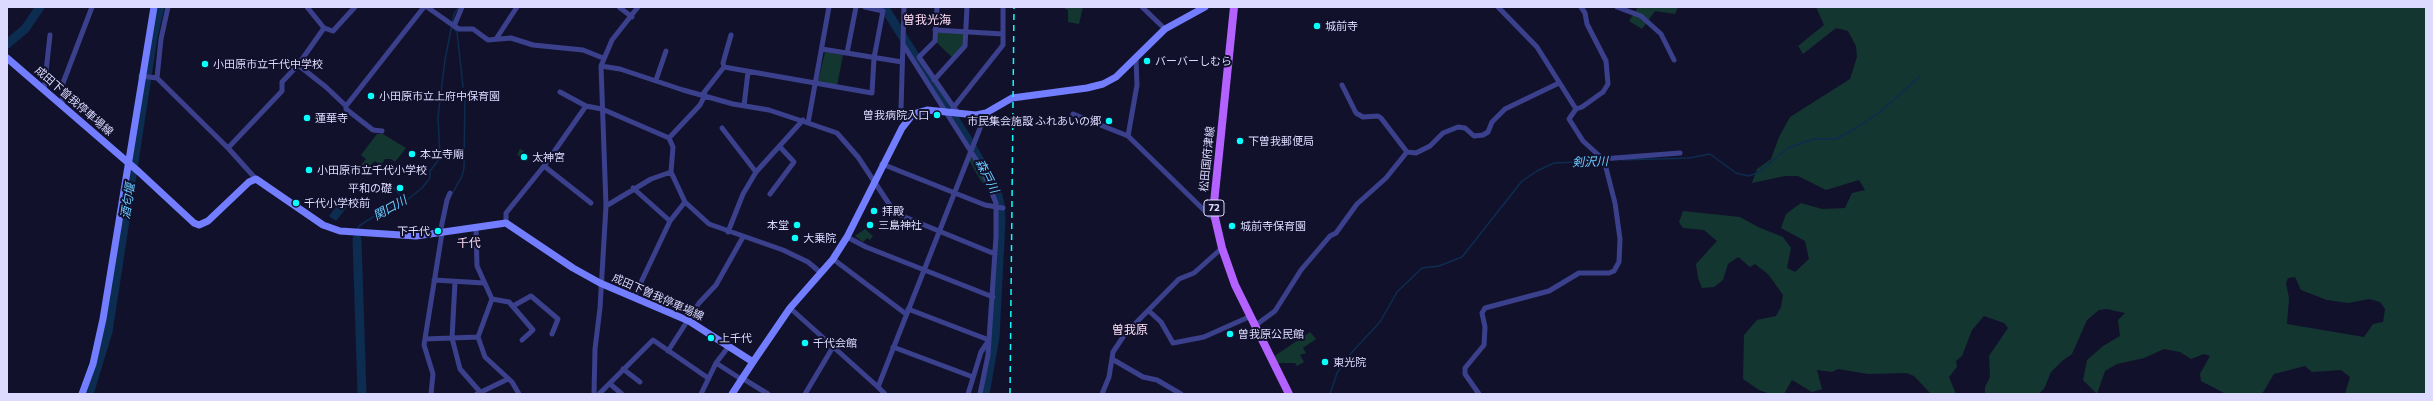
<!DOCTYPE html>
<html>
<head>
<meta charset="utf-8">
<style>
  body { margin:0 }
  #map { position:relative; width:2433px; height:401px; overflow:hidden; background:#12112c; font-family:Commissioner,sans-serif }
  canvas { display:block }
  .frame { position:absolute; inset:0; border:8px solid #dcdbff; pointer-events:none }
</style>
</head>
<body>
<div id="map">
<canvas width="2433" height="401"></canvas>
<div class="frame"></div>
</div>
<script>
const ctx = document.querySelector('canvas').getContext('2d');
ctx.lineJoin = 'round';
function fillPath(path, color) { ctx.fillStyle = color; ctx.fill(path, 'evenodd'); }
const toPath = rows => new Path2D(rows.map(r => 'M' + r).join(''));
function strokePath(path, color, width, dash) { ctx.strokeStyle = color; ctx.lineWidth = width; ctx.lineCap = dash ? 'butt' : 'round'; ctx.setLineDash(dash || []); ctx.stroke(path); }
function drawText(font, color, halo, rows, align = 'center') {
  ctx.font = font + ' Commissioner,"Noto Sans JP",sans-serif'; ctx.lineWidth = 4; ctx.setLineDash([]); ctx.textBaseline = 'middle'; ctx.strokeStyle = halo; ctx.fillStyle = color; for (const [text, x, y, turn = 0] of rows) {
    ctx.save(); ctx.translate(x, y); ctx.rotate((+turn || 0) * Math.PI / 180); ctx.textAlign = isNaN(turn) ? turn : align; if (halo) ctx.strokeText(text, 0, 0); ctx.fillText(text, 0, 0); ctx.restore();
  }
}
const green = toPath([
  [1065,7,1083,7,1079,24,1068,22,1068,10,1065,9],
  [1638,7,1678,7,1675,14,1655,11,1642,29,1629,21],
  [1816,7,2426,7,2426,394,2345,394,2350,377,2341,370,2312,372,2305,366,2274,374,2262,394,2226,394,2201,381,2200,374,2210,356,2204,354,2191,359,2180,352,2164,349,2144,358,2117,364,2105,371,2097,394,2083,380,2087,360,2103,346,2120,336,2118,320,2125,313,2107,309,2099,310,2087,320,2072,354,2062,361,2051,372,2044,389,2038,394,1985,394,1985,387,1990,377,1989,356,2008,328,2004,323,1984,316,1972,330,1962,356,1956,361,1957,367,1949,377,1956,394,1931,394,1914,376,1906,373,1868,374,1838,369,1832,372,1817,370,1822,389,1812,392,1792,380,1784,394,1770,394,1759,390,1743,379,1744,335,1757,320,1776,316,1781,307,1783,295,1768,274,1755,264,1750,267,1738,257,1728,264,1723,280,1714,287,1702,288,1698,278,1696,264,1717,241,1704,230,1683,228,1679,222,1683,211,1740,217,1758,227,1783,237,1791,248,1787,268,1795,272,1809,259,1805,241,1781,228,1786,214,1801,203,1822,209,1845,208,1852,193,1865,190,1859,180,1826,190,1798,176,1785,176,1752,183,1757,169,1771,159,1779,137,1790,117,1850,79,1857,57,1856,46,1848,31,1836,28,1803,54,1798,46,1824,25],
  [2295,277,2301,290,2327,300,2348,303,2369,299,2380,302,2385,309,2383,322,2373,324,2364,337,2287,324,2289,298,2286,283,2288,278],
  [936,32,965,33,964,46,953,58,936,42],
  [825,52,843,55,837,86,818,81],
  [377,134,383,134,406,148,395,162,391,159,385,159,381,165,375,161,366,169,361,165,366,159,361,155],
  [520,149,524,151,522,155,526,157,528,153,527,162,517,155],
  [971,155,981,169,990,189,981,181,975,171,969,160],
  [865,229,873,236,870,240,867,238,863,242,855,236],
  [1310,332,1316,339,1303,348,1306,353,1300,355,1304,362,1297,366,1295,363,1280,363,1277,365,1273,357]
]);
const water = toPath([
  [340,202,347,207,336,221,329,216]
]);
const stream = toPath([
  [453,28,457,32,463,87],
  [1622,160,1689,158,1710,154,1736,173,1749,176,1759,172,1788,148,1813,139,1836,139,1856,128,1880,112,1919,77],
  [389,183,406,201],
  [452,194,462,176,464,168,465,91],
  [357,230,359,226,379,213,406,201,422,188,430,178,430,171,440,158,438,117,445,60,454,14,459,7],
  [357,239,357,234],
  [1330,394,1337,373,1352,352,1380,322,1397,292,1422,268,1439,266,1462,257,1522,181,1537,171,1554,163,1603,161]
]);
const river = toPath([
  [884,7,968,140,996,188,1000,204,1001,221,995,337,985,394],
  [7,44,25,29,40,7],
  [357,239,362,394],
  [89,394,108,332,153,37,160,7]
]);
const street = toPath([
  [307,7,324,28,333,31,355,7],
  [427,7,454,26,459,29,473,29,488,40,511,38,533,45,583,50,603,58],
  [619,7,632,17],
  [829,7,808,123,837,133,858,157,895,213,995,254],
  [904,7,901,109,907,120],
  [937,7,935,41,919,57,957,112],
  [1142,7,1165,29],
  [1617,7,1641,16,1661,34,1674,60],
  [454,26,462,7],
  [935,30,1003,34],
  [731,35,723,63,724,67,872,93,874,58,883,11,865,7],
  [496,39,517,7],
  [904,46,982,169,996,203,996,237,988,355,980,394],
  [822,49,902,62],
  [847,53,856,7],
  [1136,60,1137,85,1128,136,1209,215,1215,218],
  [298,65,326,87,346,106,346,109,373,130,382,131],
  [601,66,620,69,683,90,733,104,769,110,808,123],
  [141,76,157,78,228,148,256,179],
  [157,78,161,39,168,7],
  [656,80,666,51],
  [934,80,965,46,967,7],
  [1342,85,1356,113,1363,117,1378,116,1381,118,1407,152,1416,153,1430,146,1443,133,1458,127,1465,128,1474,136,1483,135,1488,132,1492,122,1505,109,1559,83],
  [44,90,50,35],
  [560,92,586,106,602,109,669,138],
  [702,95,724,67],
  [705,95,700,105,669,138,673,147,671,172,685,202,709,224,783,250,808,262,821,273],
  [62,106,63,83,92,7],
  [346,106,424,7],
  [744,106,748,72],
  [953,108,1003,45,1003,7],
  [1576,109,1582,107,1603,92,1608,84,1606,61,1587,24,1585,13,1581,7],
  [1073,114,1128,136],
  [722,128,756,172],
  [228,148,282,91,282,82,298,65,324,28],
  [1602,159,1680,153],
  [882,164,985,205,1003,208],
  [544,166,591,203],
  [633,188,670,221],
  [770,194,794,162,780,147],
  [606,206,651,179,671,172],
  [506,223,506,213,544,166,586,106],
  [476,228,477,266,492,299,478,337,485,357,512,382,519,394],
  [728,232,743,194,756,172,803,120],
  [440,233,447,200,450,193],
  [847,237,866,247,993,297],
  [833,259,906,314],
  [434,280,484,283],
  [455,282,452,338,460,369,482,394],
  [634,297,670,221,685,202],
  [492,299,509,302,533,330,522,340],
  [513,306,531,296,558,319,552,334],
  [790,308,878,387,986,113],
  [908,309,989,340,981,352,968,394],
  [1149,311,1161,322,1173,343,1204,337,1251,316],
  [1256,325,1275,311,1301,270,1330,236,1336,233,1357,204,1386,178,1407,152],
  [425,339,478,337],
  [893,347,973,377],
  [668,351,699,303,716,285,743,237],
  [1112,359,1143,377,1157,380,1181,394],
  [716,363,741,379],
  [623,369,640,382],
  [742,378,768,394],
  [610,384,622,394],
  [878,387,885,394],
  [431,394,433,374,424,345,442,233],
  [477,394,508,379],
  [594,394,595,349,600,308,606,206,601,66,612,40,638,7],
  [599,394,653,340,708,378],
  [701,394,716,363,729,346],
  [805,394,833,347],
  [1102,394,1109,377,1113,352,1125,334,1179,279,1194,273,1222,248],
  [1479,394,1465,374,1465,368,1484,345,1485,327,1482,313,1485,308,1549,291,1579,273,1609,273,1614,271,1619,262,1620,239,1615,203,1604,160,1583,141,1569,119,1576,109,1537,47,1498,7]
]);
const secondary = toPath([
  [7,58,139,172,194,223,199,225,208,221,249,182,256,179,323,225,340,231,416,236,506,223,573,268,600,283,689,321,753,362,790,308,833,259,847,237,902,128,913,114,927,110,976,115,986,113,1012,98,1087,88,1103,84,1116,77,1165,29,1205,7],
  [82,394,93,364,103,319,154,7],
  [732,394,753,362]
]);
const primary = toPath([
  [1234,7,1214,203,1215,218,1222,248,1235,285,1289,394]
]);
const rail = toPath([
  [1010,394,1014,7]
]);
const markers = [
  [1317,26,4,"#07fffd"],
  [1147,61,4,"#07fffd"],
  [205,64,4,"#07fffd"],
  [371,96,4,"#07fffd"],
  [937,115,4,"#07fffd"],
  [307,118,4,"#07fffd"],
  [1109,121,4,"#07fffd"],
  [1240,141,4,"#07fffd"],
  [412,154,4,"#07fffd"],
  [524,157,4,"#07fffd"],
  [309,170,4,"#07fffd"],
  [400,188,4,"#07fffd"],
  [296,203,4,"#07fffd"],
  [874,211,4,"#07fffd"],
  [797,225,4,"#07fffd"],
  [870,225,4,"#07fffd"],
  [1232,226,4,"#07fffd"],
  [438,231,4,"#07fffd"],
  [795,238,4,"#07fffd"],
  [1230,334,4,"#07fffd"],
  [711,338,4,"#07fffd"],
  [805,343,4,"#07fffd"],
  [1325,362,4,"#07fffd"]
];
const shields = [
  [1214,208,20]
];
const shieldNames = [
  ["72",1214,208]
];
const poiNames = [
  ["城前寺",1325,26],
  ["バーバーしむら",1155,61],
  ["小田原市立千代中学校",213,64],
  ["小田原市立上府中保育園",379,96],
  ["曽我病院入口",929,115,"right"],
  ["蓮華寺",315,118],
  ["市民集会施設 ふれあいの郷",1101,121,"right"],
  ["下曽我郵便局",1248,141],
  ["本立寺廟",420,154],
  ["太神宮",532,157],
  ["小田原市立千代小学校",317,170],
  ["平和の礎",392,188,"right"],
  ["千代小学校前",304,203],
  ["拝殿",882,211],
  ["本堂",789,225,"right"],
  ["三島神社",878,225],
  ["城前寺保育園",1240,226],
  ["下千代",430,231,"right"],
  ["大乗院",803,238],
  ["曽我原公民館",1238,334],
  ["上千代",719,338],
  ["千代会館",813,343],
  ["東光院",1333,362]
];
const streetNames = [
  ["成田下曽我停車場線",74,101,41],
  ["松田国府津線",1207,159,-84],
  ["成田下曽我停車場線",658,297,24]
];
const neighbourhoodNames = [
  ["曽我光海",927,20],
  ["千代",469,243],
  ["曽我原",1130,330]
];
const waterNames = [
  ["剣沢川",1590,162,-2],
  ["森戸川",987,176,63],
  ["酒匂堰",128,201,-81],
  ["関口川",390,208,-29]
];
fillPath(green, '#133631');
fillPath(water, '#0c2c50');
strokePath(stream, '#0c2c50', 1.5);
strokePath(river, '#0c2c50', 9);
strokePath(street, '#3b408c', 5);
strokePath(secondary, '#727eff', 7);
strokePath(primary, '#b462ff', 8);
strokePath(rail, '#07fffd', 1.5, [6, 5]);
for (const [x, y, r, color] of markers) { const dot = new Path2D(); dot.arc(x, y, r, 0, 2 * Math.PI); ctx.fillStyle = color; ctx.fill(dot); strokePath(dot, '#12112c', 1.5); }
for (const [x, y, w] of shields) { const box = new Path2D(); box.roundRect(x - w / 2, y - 8, w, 16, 3); ctx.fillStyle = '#12112c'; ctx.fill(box); strokePath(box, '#dcdbff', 1); }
drawText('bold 10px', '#dcdbff', null, shieldNames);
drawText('11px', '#dcdbff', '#12112c', poiNames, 'left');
drawText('11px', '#dcdbff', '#12112c', streetNames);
drawText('12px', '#ffddf6', '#12112c', neighbourhoodNames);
drawText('italic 12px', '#69caff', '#12112c', waterNames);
</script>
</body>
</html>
